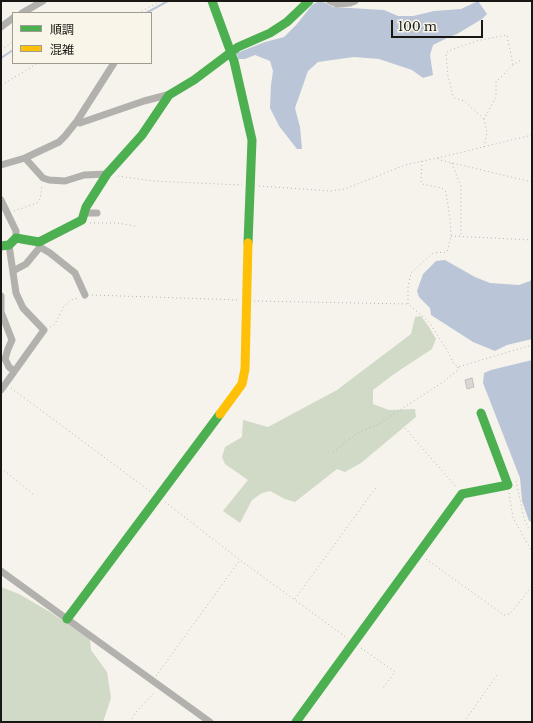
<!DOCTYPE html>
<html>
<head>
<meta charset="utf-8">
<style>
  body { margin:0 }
  #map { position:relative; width:533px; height:723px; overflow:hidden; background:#f6f3ec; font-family:"Libre Baskerville","Noto Sans JP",serif }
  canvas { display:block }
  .frame { position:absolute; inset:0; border:2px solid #181713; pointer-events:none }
  .legend { position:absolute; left:12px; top:12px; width:140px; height:52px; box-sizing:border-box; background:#f9f5e9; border:1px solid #9f9c93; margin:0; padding:5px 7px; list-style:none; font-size:12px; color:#181713 }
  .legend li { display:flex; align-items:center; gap:8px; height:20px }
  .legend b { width:20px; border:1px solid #9f9c93 }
  .scale { position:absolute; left:391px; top:20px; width:92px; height:18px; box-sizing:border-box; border:2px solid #181713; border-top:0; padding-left:5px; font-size:12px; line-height:14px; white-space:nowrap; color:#181713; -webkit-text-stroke:3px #f9f5e9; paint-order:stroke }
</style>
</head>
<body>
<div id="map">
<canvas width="533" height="723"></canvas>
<div class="frame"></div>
<ul class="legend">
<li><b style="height:5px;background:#4caf50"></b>順調</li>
<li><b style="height:5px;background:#ffc107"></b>混雑</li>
</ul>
<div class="scale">100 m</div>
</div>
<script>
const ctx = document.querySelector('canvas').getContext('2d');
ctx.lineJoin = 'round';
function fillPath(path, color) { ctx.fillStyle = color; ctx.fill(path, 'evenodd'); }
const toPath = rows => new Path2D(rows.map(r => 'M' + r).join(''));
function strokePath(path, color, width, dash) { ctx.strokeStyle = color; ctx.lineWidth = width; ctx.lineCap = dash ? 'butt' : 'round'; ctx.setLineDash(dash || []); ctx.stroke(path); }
const forest = toPath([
  [421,316,429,327,436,339,432,349,394,374,373,390,373,404,389,410,415,409,416,417,361,463,345,472,337,469,295,502,285,499,270,491,262,493,252,500,240,523,223,511,248,480,225,464,222,457,225,447,242,437,243,420,268,427,337,390,411,334,415,317],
  [1,587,19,594,50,612,90,639,91,650,107,672,111,698,103,722,1,722]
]);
const water = toPath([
  [319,1,326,3,333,7,384,10,398,16,413,16,434,11,461,9,478,1,487,14,482,19,457,34,449,37,433,45,430,55,433,75,423,78,412,70,379,59,354,57,318,62,308,71,295,108,300,127,302,149,297,149,279,126,270,108,271,85,273,71,270,61,255,55,245,59,238,59,237,53,265,42,284,37,297,24,312,5],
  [445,260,475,277,490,283,519,285,530,281,532,278,532,339,507,345,495,351,473,342,431,315,430,308,419,297,417,291,423,274,436,261],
  [532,360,532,522,529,521,522,501,520,478,483,383,484,373,491,370]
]);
const stream = toPath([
  [146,13,168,1],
  [1,58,13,50]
]);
const building = toPath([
  [472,378,474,387,467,389,465,380,472,378]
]);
const path = toPath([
  [138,13,161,1],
  [1,50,13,42],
  [1,84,5,83,38,63],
  [484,119,464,101,455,98,453,96,448,76,446,54,448,51,476,41,507,35,513,65],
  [484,147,487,133,484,119,496,97,496,82,513,65,521,60],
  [438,158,440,160,532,182],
  [422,161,421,181,422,184,442,188,446,192,450,219,451,236,447,252,433,253,411,273,408,287,408,304,429,322,447,350,454,364,458,367,532,345],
  [452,163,461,187,461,235],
  [118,176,153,181,242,185],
  [259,186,331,191,345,189,405,165,446,156,532,135],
  [14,211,37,203,40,199,42,185],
  [90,223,117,223,135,226],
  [451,236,532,240],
  [92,295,239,300],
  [254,301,408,304],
  [50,327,55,324,64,306,71,300,78,298],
  [11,388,151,492],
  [405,428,457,488],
  [333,452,359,432,377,425,443,382,458,370,458,367],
  [1,468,34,495],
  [516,481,524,518,527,525,529,529,532,529],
  [509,493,513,518,529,546,532,553],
  [165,502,240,560,347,638],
  [426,559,504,615,510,614,532,586],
  [295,599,377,486],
  [361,648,395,672,382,689],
  [156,676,240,560],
  [130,722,136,712,155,692],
  [464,722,497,675]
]);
const street = toPath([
  [330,1,337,4,350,3,355,1],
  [22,13,43,1],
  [1,27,13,18],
  [77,121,80,123,144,101,167,95,168,96],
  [25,158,43,178,49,180,65,181,84,175,107,174],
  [1,165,25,158,59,142,65,136,77,121,114,63],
  [1,200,16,231,16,238],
  [84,213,97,213],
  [40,247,50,253,75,273,85,295],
  [13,271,26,264,40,247,39,244],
  [1,296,1,312,12,340,8,349,5,359,9,367,14,371],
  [1,390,44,330,23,308,16,293,9,245],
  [1,571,67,619,210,722]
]);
const fast = toPath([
  [212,1,234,61,252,140,248,243],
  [1,246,9,245,16,238,39,242,82,220,86,207,107,174,142,135,169,95,194,80,238,47,270,33,287,22,309,1],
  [67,619,220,414],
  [296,722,462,494,508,485,481,413]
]);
const slow = toPath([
  [220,414,242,384,245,369,248,243]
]);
fillPath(forest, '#d1dac6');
fillPath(water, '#bac6d8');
strokePath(stream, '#bac6d8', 2);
fillPath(building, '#ddd5d5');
strokePath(building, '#c2bfbd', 1);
strokePath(path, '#b5b4b0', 1, [1, 3]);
strokePath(street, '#b2b1ae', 7);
strokePath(fast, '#4caf50', 9);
strokePath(slow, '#ffc107', 9);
</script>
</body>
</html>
